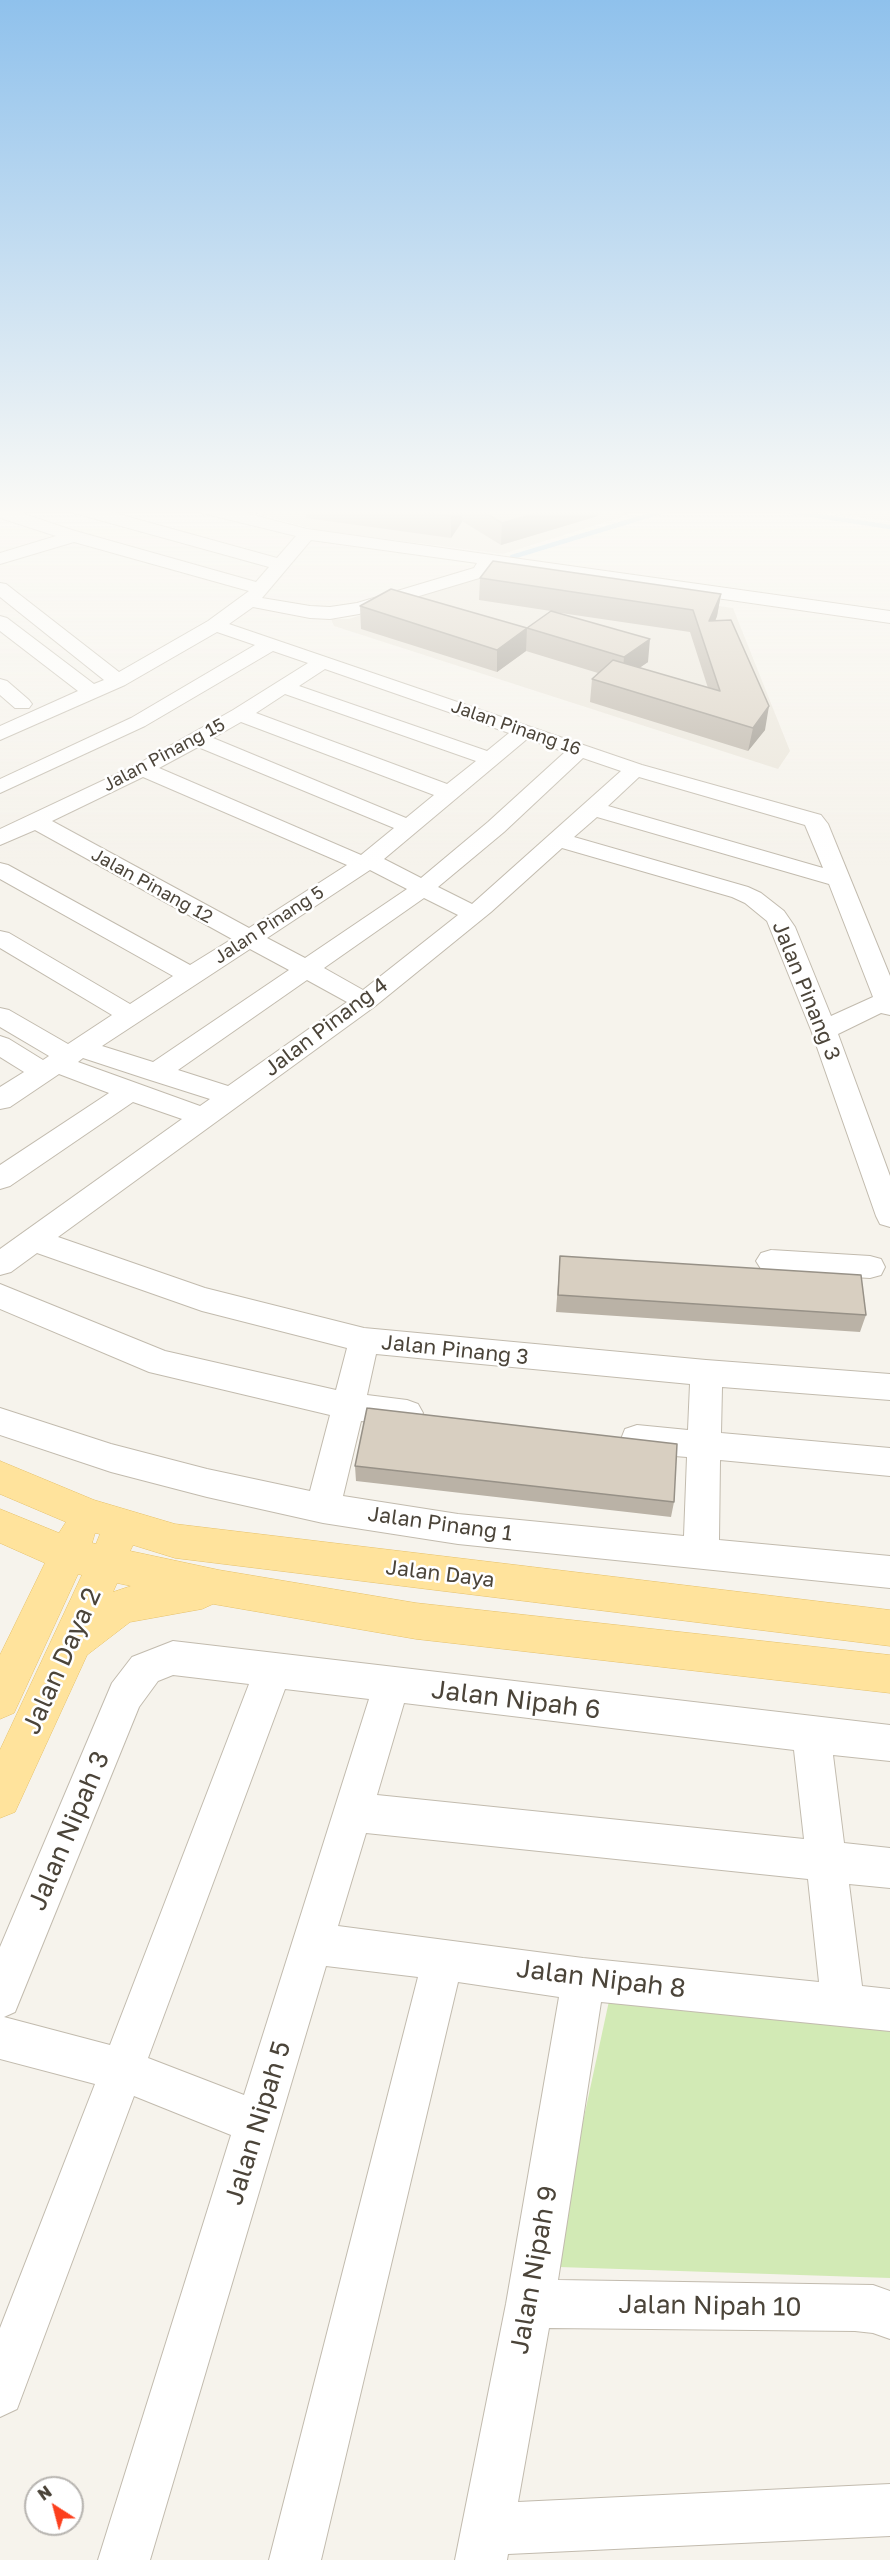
<!DOCTYPE html>
<html>
<head>
<meta charset="utf-8">
<style>
  body { margin:0 }
  #map { position:relative; width:890px; height:2560px; overflow:hidden; background:#f6f3ec; font-family:"Golos Text",sans-serif }
  canvas { display:block }
  .north { position:absolute; left:24px; top:2476px; width:60px; height:60px; box-sizing:border-box; background:#fff; border:2px solid #b7b4b0; border-radius:50%; rotate:324deg; font-size:16px; font-weight:700; line-height:24px; text-align:center; color:#4b4439 }
  .north::after { content:''; display:block; margin:auto; width:21px; height:27px; background:#fc3f1d; clip-path:polygon(50% 0,100% 100%,50% 72%,0 100%) }
</style>
</head>
<body>
<div id="map">
<canvas width="890" height="2560"></canvas>
<div class="north">N</div>
</div>
<script>
const ctx = document.querySelector('canvas').getContext('2d');
ctx.lineJoin = 'round';
function fillPath(path, color) { ctx.fillStyle = color; ctx.fill(path, 'evenodd'); }
const toPath = rows => new Path2D(rows.map(r => 'M' + r).join(''));
function strokePath(path, color, width, dash) { ctx.strokeStyle = color; ctx.lineWidth = width; ctx.lineCap = dash ? 'butt' : 'round'; ctx.setLineDash(dash || []); ctx.stroke(path); }
function drawText(font, color, halo, rows, align = 'center') {
  ctx.font = font + ' "Golos Text",sans-serif'; ctx.lineWidth = 5; ctx.setLineDash([]); ctx.textBaseline = 'middle'; ctx.strokeStyle = halo; ctx.fillStyle = color; for (const [text, x, y, turn = 0] of rows) {
    ctx.save(); ctx.translate(x, y); ctx.rotate((+turn || 0) * Math.PI / 180); ctx.textAlign = isNaN(turn) ? turn : align; if (halo) ctx.strokeText(text, 0, 0); ctx.fillText(text, 0, 0); ctx.restore();
  }
}
const residential = toPath([
  [240,509,618,509,628,515,503,554,317,530],
  [795,509,890,509,890,521],
  [491,573,733,608,790,751,778,769,334,626,331,619,349,619]
]);
const green = toPath([
  [609,2001,890,2025,890,2278,559,2267,563,2214]
]);
const stream = toPath([
  [775,509,890,527],
  [512,557,670,509]
]);
const minor = toPath([
  [0,509,9,509,72,530,256,582,269,567,74,513,72,509,100,509,277,558,296,536,202,513,200,509,230,509,307,529,890,611,890,623,494,566,486,576,359,614,330,619,310,618,253,607,229,624,642,765,821,815,828,824,890,976,890,1015,881,1013,838,1034,890,1176,890,1227,880,1224,876,1216,811,1030,767,921,745,903,732,897,562,848,491,912,374,1007,58,1237,205,1288,364,1328,706,1360,890,1374,890,1400,722,1387,721,1433,890,1448,890,1476,720,1460,719,1540,890,1556,890,1588,458,1544,323,1523,207,1497,111,1472,0,1435,0,1408,111,1444,207,1469,310,1491,330,1415,149,1372,0,1309,0,1284,165,1351,336,1390,347,1348,202,1311,37,1253,11,1272,0,1275,0,1249,182,1119,133,1102,10,1186,0,1189,0,1165,109,1093,59,1074,10,1107,0,1109,0,1087,24,1072,0,1057,0,1036,9,1039,43,1060,49,1056,0,1027,0,1008,9,1010,68,1044,112,1015,0,948,0,931,9,933,130,1004,173,976,0,879,0,863,8,865,190,965,232,939,35,830,0,845,0,829,136,765,233,710,308,663,273,651,145,726,0,793,0,779,131,718,255,645,217,632,125,685,0,740,0,726,78,691,0,631,0,616,7,618,94,684,104,680,0,597,0,583,6,584,119,672,208,621,249,591,74,542,0,564,0,553,56,536,0,518,0,509],
  [311,540,477,563,474,568,357,603,330,607,310,606,262,598,311,540],
  [325,669,509,733,487,751,299,686,325,669],
  [285,694,476,761,447,784,256,713,285,694],
  [241,722,434,795,406,818,213,738,241,722],
  [527,739,565,752,488,822,421,878,384,859,527,739],
  [198,747,394,828,361,855,159,768,198,747],
  [583,758,621,771,472,904,438,887,504,832,583,758],
  [143,777,347,865,249,928,52,821,143,777],
  [639,777,805,825,823,868,608,806,639,777],
  [597,817,829,884,873,997,831,1016,795,927,784,911,761,893,748,887,574,837,597,817],
  [370,870,407,889,305,958,267,938,370,870],
  [424,898,458,915,363,990,324,968,424,898],
  [250,949,289,970,153,1062,102,1046,250,949],
  [307,980,347,1002,228,1086,178,1070,307,980],
  [83,1058,147,1079,210,1099,200,1106,78,1062,83,1058],
  [376,1354,690,1384,688,1430,637,1425,625,1429,621,1439,625,1449,637,1453,687,1457,684,1536,458,1514,343,1496,361,1421,407,1426,418,1422,423,1413,418,1404,407,1400,367,1395,376,1354],
  [0,679,7,681,29,700,32,704,29,708,15,708,0,695,0,679],
  [771,1250,870,1256,881,1259,885,1267,881,1275,870,1278,771,1272,761,1269,756,1261,761,1253,771,1250],
  [173,1641,890,1725,890,1761,833,1755,844,1843,890,1848,890,1888,849,1884,862,1986,890,1989,890,2031,601,2002,558,2280,873,2285,890,2291,890,2339,873,2333,855,2331,549,2328,518,2502,890,2484,890,2536,508,2554,507,2560,455,2560,506,2304,559,1997,458,1982,321,2560,269,2560,418,1977,326,1966,150,2560,98,2560,231,2135,134,2096,17,2409,0,2417,0,2328,95,2084,0,2059,0,1947,112,1683,132,1657,173,1641],
  [173,1675,249,1684,110,2045,4,2017,15,2012,139,1707,158,1681,173,1675],
  [285,1689,369,1699,244,2095,148,2058,285,1689],
  [404,1703,794,1750,804,1839,377,1795,404,1703],
  [366,1833,808,1879,819,1982,583,1958,338,1926,366,1833]
]);
const major = toPath([
  [0,1461,94,1500,175,1524,890,1610,890,1646,175,1558,133,1545,130,1551,219,1570,416,1603,890,1655,890,1693,416,1639,213,1604,202,1609,130,1622,87,1655,15,1812,0,1818,0,1750,82,1575,78,1574,14,1713,0,1719,0,1655,45,1563,0,1543,0,1509,59,1533,66,1522,0,1494,0,1461],
  [95,1533,100,1534,96,1544,92,1543,95,1533],
  [117,1583,131,1586,113,1592,117,1583]
]);
const wall = toPath([
  [306,509,598,509,598,516,501,545,462,521,451,538,306,518],
  [480,578,721,594,717,616,715,621,765,730,748,751,590,702,592,679,598,673,526,651,497,672,361,629,360,606,527,628,551,611,479,600],
  [554,612,690,632,708,688,639,668,648,662],
  [560,1256,866,1315,860,1332,556,1312],
  [355,1466,674,1502,671,1517,356,1481]
]);
const shadedWall = toPath([
  [456,509,463,509,462,522,451,538,451,516],
  [550,509,598,509,598,516,501,545,502,523],
  [721,594,717,616,706,644,709,621],
  [527,628,526,651,497,672,497,650],
  [650,639,648,662,622,680,624,657],
  [769,706,765,730,748,751,753,728]
]);
const building = toPath([
  [399,509,456,509,451,516,399,509],
  [479,509,550,509,502,523,479,509],
  [493,561,721,594,709,621,731,620,769,706,753,728,592,679,613,660,720,691,693,610,480,578,493,561],
  [391,589,527,628,497,650,360,606,391,589],
  [551,611,650,639,624,657,527,628,551,611],
  [560,1256,861,1275,866,1315,558,1295,560,1256],
  [367,1408,677,1444,674,1502,355,1466,367,1408]
]);
const farStreetnames = [
  ["Jalan Pinang 16",516,728,19],
  ["Jalan Pinang 15",164,755,-28],
  ["Jalan Pinang 12",152,886,29],
  ["Jalan Pinang 5",269,925,-33]
];
const streetNames = [
  ["Jalan Pinang 3",806,991,68],
  ["Jalan Pinang 4",326,1027,-37],
  ["Jalan Pinang 3",455,1350,6],
  ["Jalan Pinang 1",440,1524,8],
  ["Jalan Daya",440,1574,7]
];
const nearStreetnames = [
  ["Jalan Daya 2",62,1661,-66],
  ["Jalan Nipah 6",516,1700,7],
  ["Jalan Nipah 3",69,1831,-67],
  ["Jalan Nipah 8",601,1979,7],
  ["Jalan Nipah 5",258,2123,-73],
  ["Jalan Nipah 9",534,2270,-80],
  ["Jalan Nipah 10",710,2306,1]
];
fillPath(residential, '#eae5da');
fillPath(green, '#d2eab5');
strokePath(stream, '#a9d4f2', 4.5);
strokePath(minor, '#c2bbae', 2);
strokePath(major, '#e6c16a', 1);
fillPath(minor, '#fff');
fillPath(major, '#ffe39c');
fillPath(wall, '#bab2a6');
fillPath(shadedWall, '#979187');
fillPath(building, '#d8cfc1');
strokePath(building, '#979187', 1.5);
const sky = ctx.createLinearGradient(0, 0, 0, 868);
sky.addColorStop(0, '#8fc1ec');
sky.addColorStop(0.59, '#fbfaf6');
sky.addColorStop(1, '#fbfaf600');
ctx.fillStyle = sky;
ctx.fillRect(0, 0, 890, 868);
drawText('18px', '#4b4439', '#fff', farStreetnames);
drawText('21px', '#4b4439', '#fff', streetNames);
drawText('26px', '#4b4439', '#fff', nearStreetnames);
</script>
</body>
</html>
